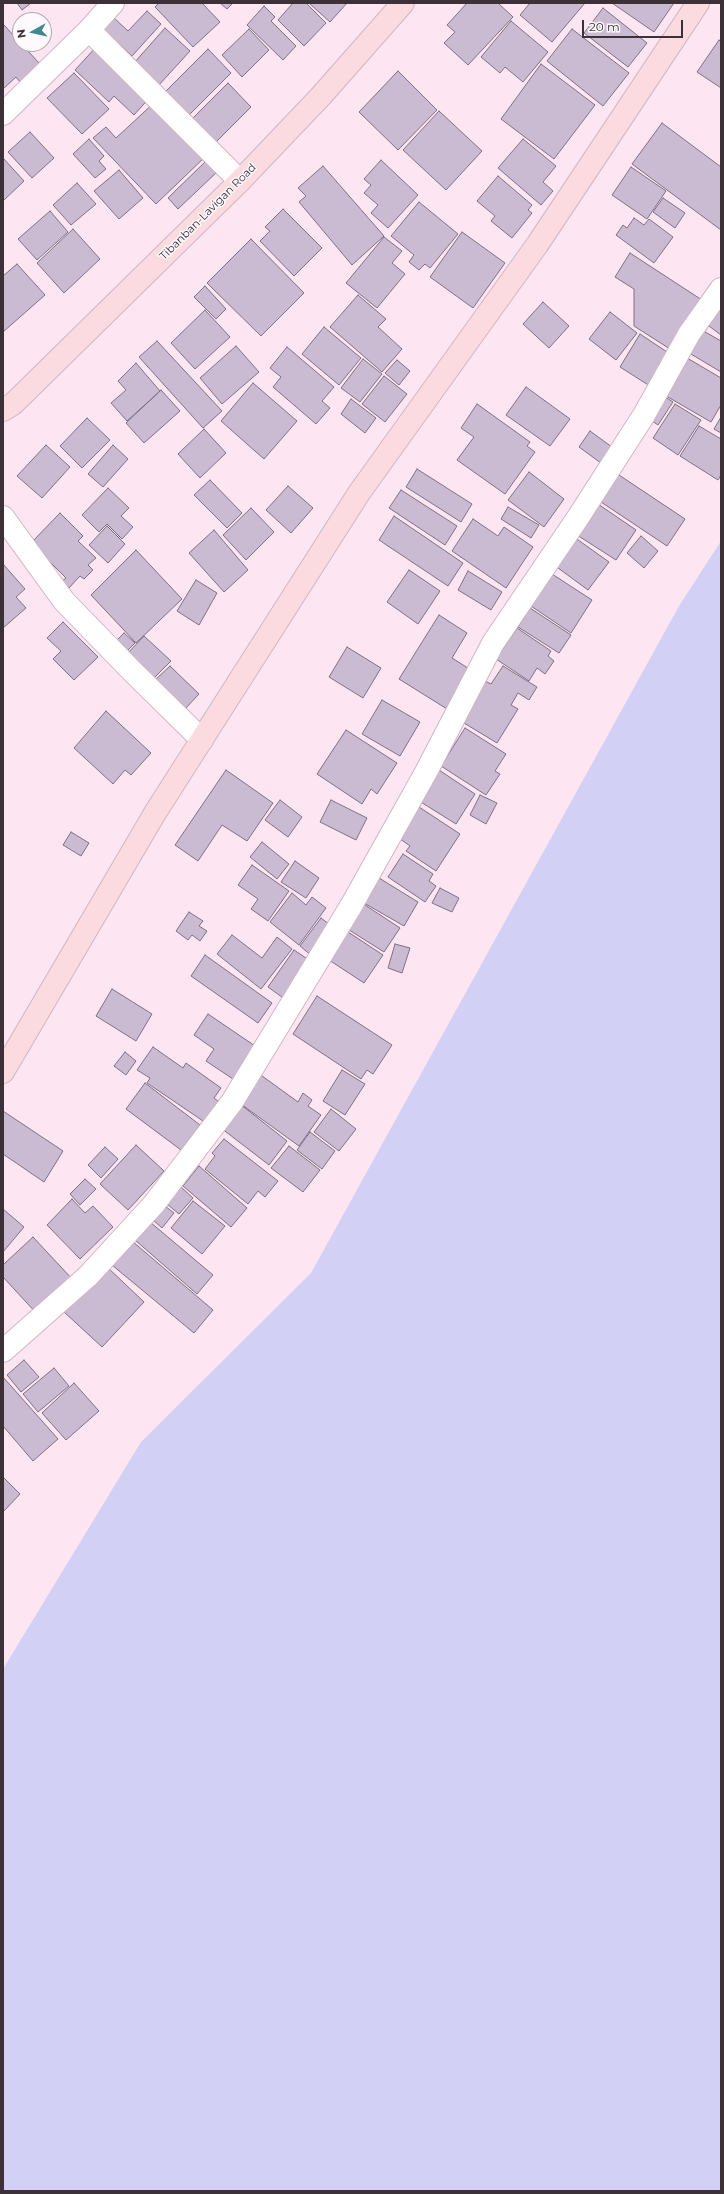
<!DOCTYPE html>
<html>
<head>
<meta charset="utf-8">
<style>
  body { margin:0 }
  #map { position:relative; width:724px; height:2194px; overflow:hidden; background:#fde6f2; font-family:Montserrat,sans-serif }
  canvas { display:block }
  .frame { position:absolute; inset:0; border:4px solid #3c3137; pointer-events:none }
  .north { position:absolute; left:12px; top:12px; width:40px; height:40px; box-sizing:border-box; background:#fef9fc; border:1px solid #b0a9ad; border-radius:50%; rotate:262deg; font-size:11px; font-weight:700; line-height:16px; text-align:center; color:#3c3137 }
  .north::after { content:''; display:block; margin:auto; width:14px; height:18px; background:#418891; clip-path:polygon(50% 0,100% 100%,50% 72%,0 100%) }
  .scale { position:absolute; left:582px; top:20px; width:101px; height:18px; box-sizing:border-box; border:2px solid #3c3137; border-top:0; padding-left:5px; font-size:12px; line-height:14px; white-space:nowrap; color:#3c3137; -webkit-text-stroke:3px #fef9fc; paint-order:stroke }
</style>
</head>
<body>
<div id="map">
<canvas width="724" height="2194"></canvas>
<div class="frame"></div>
<div class="north">N</div>
<div class="scale">20 m</div>
</div>
<script>
const ctx = document.querySelector('canvas').getContext('2d');
ctx.lineJoin = 'round';
function fillPath(path, color) { ctx.fillStyle = color; ctx.fill(path, 'evenodd'); }
const toPath = rows => new Path2D(rows.map(r => 'M' + r).join(''));
function strokePath(path, color, width, dash) { ctx.strokeStyle = color; ctx.lineWidth = width; ctx.lineCap = dash ? 'butt' : 'round'; ctx.setLineDash(dash || []); ctx.stroke(path); }
function drawText(font, color, halo, rows, align = 'center') {
  ctx.font = font + ' Montserrat,sans-serif'; ctx.lineWidth = 3; ctx.setLineDash([]); ctx.textBaseline = 'middle'; ctx.strokeStyle = halo; ctx.fillStyle = color; for (const [text, x, y, turn = 0] of rows) {
    ctx.save(); ctx.translate(x, y); ctx.rotate((+turn || 0) * Math.PI / 180); ctx.textAlign = isNaN(turn) ? turn : align; if (halo) ctx.strokeText(text, 0, 0); ctx.fillText(text, 0, 0); ctx.restore();
  }
}
const water = toPath([
  [721,541,721,2191,3,2191,3,1669,141,1442,311,1273,679,606]
]);
const building = toPath([
  [17,3,31,3,22,10,17,3],
  [159,3,202,3,220,22,193,47,155,7,159,3],
  [220,3,233,3,227,9,220,3],
  [293,3,306,3,326,23,304,46,278,20,293,3],
  [309,3,347,3,330,22,309,3],
  [467,3,498,3,513,17,468,65,444,43,455,32,447,25,467,3],
  [530,3,585,3,552,42,520,15,530,3],
  [612,3,674,3,654,32,612,3],
  [264,6,275,17,271,21,296,46,283,60,247,25,264,6],
  [603,8,647,43,628,67,584,33,603,8],
  [147,11,161,24,132,56,103,29,113,17,128,31,147,11],
  [511,21,548,52,523,82,505,67,500,73,481,57,511,21],
  [3,24,40,64,20,82,16,77,3,89,3,24],
  [165,28,190,51,158,86,134,63,165,28],
  [249,29,269,50,242,77,222,55,249,29],
  [572,29,629,73,603,106,547,61,572,29],
  [719,40,721,42,721,88,697,72,719,40],
  [97,46,151,96,134,115,114,96,109,102,75,70,97,46],
  [208,49,231,73,187,117,163,94,208,49],
  [541,64,595,105,554,159,501,119,541,64],
  [398,71,437,110,398,150,359,112,398,71],
  [74,73,109,109,82,134,47,98,74,73],
  [228,83,251,107,215,143,191,120,228,83],
  [155,102,206,156,156,204,93,138,106,127,116,138,155,102],
  [439,111,482,151,446,190,403,150,439,111],
  [662,123,721,167,721,230,632,164,662,123],
  [30,132,54,158,32,178,8,152,30,132],
  [89,139,104,156,99,161,106,169,95,178,73,154,89,139],
  [523,139,556,166,543,182,553,191,541,205,498,168,523,139],
  [3,158,24,181,3,201,3,158],
  [207,160,218,171,178,209,168,198,207,160],
  [381,160,418,195,388,228,371,213,378,205,364,193,371,185,364,179,381,160],
  [323,166,384,236,352,265,299,202,306,196,298,188,323,166],
  [631,167,666,191,647,219,612,195,631,167],
  [119,170,143,198,119,219,94,191,119,170],
  [498,176,532,205,528,210,532,213,512,238,491,221,495,216,477,201,498,176],
  [77,183,96,204,71,225,53,205,77,183],
  [663,198,685,213,675,228,653,212,663,198],
  [419,202,458,234,430,268,425,264,419,270,409,262,414,255,391,236,419,202],
  [283,209,322,248,294,276,260,241,270,231,265,227,283,209],
  [50,211,68,232,37,260,18,239,50,211],
  [634,218,644,225,649,219,673,237,654,263,616,235,623,225,627,228,634,218],
  [73,229,100,259,64,293,37,263,73,229],
  [462,232,505,263,473,308,430,277,462,232],
  [384,237,402,251,392,263,405,274,377,308,346,283,384,237],
  [251,239,304,293,261,336,207,283,251,239],
  [630,253,702,300,670,349,634,326,634,289,615,277,630,253],
  [17,264,45,295,3,332,3,276,17,264],
  [205,286,226,309,216,319,194,297,205,286],
  [358,295,386,319,378,327,402,349,382,372,330,327,358,295],
  [543,302,569,326,549,348,523,324,543,302],
  [721,306,721,335,705,323,721,306],
  [205,310,230,337,195,369,171,343,205,310],
  [610,312,637,333,616,360,589,339,610,312],
  [324,327,361,358,339,385,302,354,324,327],
  [700,329,721,341,721,372,686,351,700,329],
  [640,334,673,356,653,388,620,367,640,334],
  [157,341,222,411,203,428,139,357,157,341],
  [236,346,259,372,222,404,200,378,236,346],
  [287,347,334,387,322,401,330,408,316,424,273,387,281,377,270,368,287,347],
  [682,355,721,378,721,405,711,422,661,393,682,355],
  [363,359,382,374,360,402,341,388,363,359],
  [397,360,410,371,399,385,385,373,397,360],
  [136,363,160,391,127,421,111,403,126,390,118,381,136,363],
  [384,376,407,394,385,422,362,404,384,376],
  [253,383,297,421,264,459,221,421,253,383],
  [526,387,570,419,550,446,506,415,526,387],
  [161,390,180,411,144,443,126,423,161,390],
  [662,395,673,402,658,425,648,418,662,395],
  [351,399,376,418,365,433,341,414,351,399],
  [477,404,530,442,527,446,535,452,505,494,457,460,474,437,461,428,477,404],
  [675,404,701,420,678,455,653,438,675,404],
  [721,417,721,433,714,429,721,417],
  [87,418,110,440,82,468,60,446,87,418],
  [699,426,721,439,721,475,718,480,680,456,699,426],
  [204,429,226,453,200,478,178,454,204,429],
  [590,431,616,450,605,466,579,447,590,431],
  [46,445,70,467,42,498,17,476,46,445],
  [113,445,128,459,103,487,88,474,113,445],
  [417,469,472,504,461,522,406,487,417,469],
  [529,472,564,499,544,527,508,500,529,472],
  [616,473,685,519,667,546,598,500,616,473],
  [210,480,242,513,227,528,194,495,210,480],
  [288,486,313,508,291,533,266,510,288,486],
  [108,488,129,508,121,516,133,527,122,539,107,524,99,532,82,515,108,488],
  [401,490,457,526,445,545,389,508,401,490],
  [598,504,636,530,616,560,577,535,598,504],
  [508,507,539,525,531,538,501,519,508,507],
  [251,508,274,532,246,560,223,535,251,508],
  [60,513,83,536,78,541,96,558,88,565,93,570,84,579,80,576,68,589,61,582,66,578,31,543,60,513],
  [394,516,463,563,448,586,379,540,394,516],
  [473,519,498,536,504,527,533,547,506,588,452,551,473,519],
  [107,526,125,544,108,563,89,545,107,526],
  [214,530,248,570,224,592,189,553,214,530],
  [641,536,658,551,644,568,627,553,641,536],
  [574,537,609,562,588,590,554,565,574,537],
  [136,550,182,599,136,643,91,595,136,550],
  [3,564,25,589,16,597,26,608,3,628,3,564],
  [409,570,440,591,418,624,387,602,409,570],
  [468,571,502,592,491,610,458,590,468,571],
  [552,574,592,600,571,633,531,606,552,574],
  [196,580,217,593,199,625,177,611,196,580],
  [530,608,571,635,559,653,518,627,530,608],
  [439,615,467,633,452,658,471,670,447,709,399,679,439,615],
  [63,622,98,657,74,680,53,659,61,651,47,638,63,622],
  [517,628,551,651,548,656,554,661,545,674,537,668,529,681,496,659,517,628],
  [124,633,135,643,125,653,114,643,124,633],
  [144,636,171,661,152,680,126,655,144,636],
  [347,647,381,668,363,698,329,677,347,647],
  [170,666,199,694,184,710,154,681,170,666],
  [503,666,537,687,529,700,518,693,511,705,518,709,497,743,459,720,483,680,491,684,503,666],
  [382,700,420,722,400,756,362,734,382,700],
  [106,711,151,753,131,775,125,770,113,784,74,748,106,711],
  [465,728,506,754,495,771,500,774,486,795,441,766,465,728],
  [346,730,397,763,377,794,371,789,362,804,317,774,346,730],
  [436,768,475,794,456,824,416,799,436,768],
  [226,770,273,803,247,841,222,825,198,861,175,845,226,770],
  [480,795,497,803,486,824,470,815,480,795],
  [280,800,302,817,288,837,265,820,280,800],
  [331,800,367,818,356,840,320,822,331,800],
  [416,805,460,834,436,871,406,851,410,846,396,836,416,805],
  [71,832,89,843,81,856,63,845,71,832],
  [262,842,289,864,277,879,250,857,262,842],
  [403,854,433,874,429,881,436,886,425,902,388,877,403,854],
  [295,861,319,878,306,898,281,882,295,861],
  [252,865,289,891,268,921,251,909,258,899,238,885,252,865],
  [379,878,418,902,404,926,364,903,379,878],
  [440,888,459,898,452,912,432,903,440,888],
  [292,893,306,905,312,897,326,908,299,945,270,922,292,893],
  [362,903,400,928,384,952,346,928,362,903],
  [189,912,203,921,199,926,207,931,200,941,192,935,188,940,176,931,189,912],
  [321,918,334,928,312,956,300,946,321,918],
  [345,930,383,955,364,983,326,958,345,930],
  [232,935,262,958,277,937,292,949,261,989,217,954,232,935],
  [395,944,410,948,402,973,388,968,395,944],
  [294,950,312,962,286,1000,268,987,294,950],
  [205,955,272,1003,258,1023,191,976,205,955],
  [112,989,152,1014,136,1041,96,1016,112,989],
  [317,996,392,1045,373,1074,367,1070,361,1079,293,1034,317,996],
  [208,1014,258,1048,236,1081,206,1061,214,1049,194,1035,208,1014],
  [153,1047,183,1068,186,1063,221,1088,214,1098,223,1105,209,1125,147,1083,150,1078,137,1070,153,1047],
  [125,1052,136,1061,126,1075,114,1066,125,1052],
  [342,1070,365,1084,345,1115,323,1101,342,1070],
  [258,1073,298,1102,303,1093,312,1100,308,1106,321,1115,299,1146,238,1102,258,1073],
  [145,1083,200,1125,181,1150,126,1109,145,1083],
  [240,1104,287,1141,269,1165,221,1128,240,1104],
  [331,1109,356,1129,339,1151,314,1132,331,1109],
  [3,1111,63,1151,44,1182,3,1154,3,1111],
  [310,1132,335,1151,322,1169,297,1150,310,1132],
  [224,1139,278,1181,265,1197,258,1191,248,1204,205,1169,215,1156,212,1153,224,1139],
  [136,1145,164,1171,128,1210,100,1184,136,1145],
  [289,1146,320,1170,303,1192,271,1168,289,1146],
  [105,1147,118,1159,101,1178,88,1165,105,1147],
  [199,1166,247,1208,231,1227,183,1186,199,1166],
  [85,1179,96,1189,80,1205,70,1194,85,1179],
  [181,1187,193,1198,179,1214,167,1204,181,1187],
  [72,1199,85,1213,93,1206,113,1227,80,1259,47,1225,72,1199],
  [193,1201,225,1226,202,1254,171,1228,193,1201],
  [165,1206,174,1213,162,1228,153,1220,165,1206],
  [3,1209,24,1227,3,1252,3,1209],
  [150,1222,213,1275,197,1294,135,1240,150,1222],
  [33,1237,74,1281,38,1315,3,1277,3,1265,33,1237],
  [132,1241,213,1310,194,1333,112,1265,132,1241],
  [105,1265,144,1302,102,1347,63,1311,105,1265],
  [24,1360,39,1377,21,1392,7,1375,24,1360],
  [54,1368,69,1386,38,1412,23,1394,54,1368],
  [3,1377,58,1439,33,1461,3,1426,3,1377],
  [74,1383,99,1411,66,1440,42,1413,74,1383],
  [3,1477,20,1494,3,1512,3,1477]
]);
const street = toPath([
  [89,30,240,181],
  [3,114,89,30,113,3],
  [3,517,64,601,131,670,202,740],
  [3,1351,88,1276,154,1204,232,1102,351,906,426,772,493,643,579,516,644,415,689,334,721,289]
]);
const secondary = toPath([
  [3,410,13,404,240,181,321,96,403,3],
  [3,1072,155,813,359,493,537,245,698,3]
]);
const streetNames = [
  ["Tibanban-Lavigan Road",208,212,-45]
];
fillPath(water, '#d3d0f5');
fillPath(building, '#cbbbd2');
strokePath(building, '#7f7085', 1);
strokePath(street, '#d0b5c4', 24);
strokePath(secondary, '#d0b5c4', 24);
strokePath(street, '#fff', 22);
strokePath(secondary, '#fbdbe0', 22);
drawText('11px', '#3c3137', '#fef9fc', streetNames);
</script>
</body>
</html>
